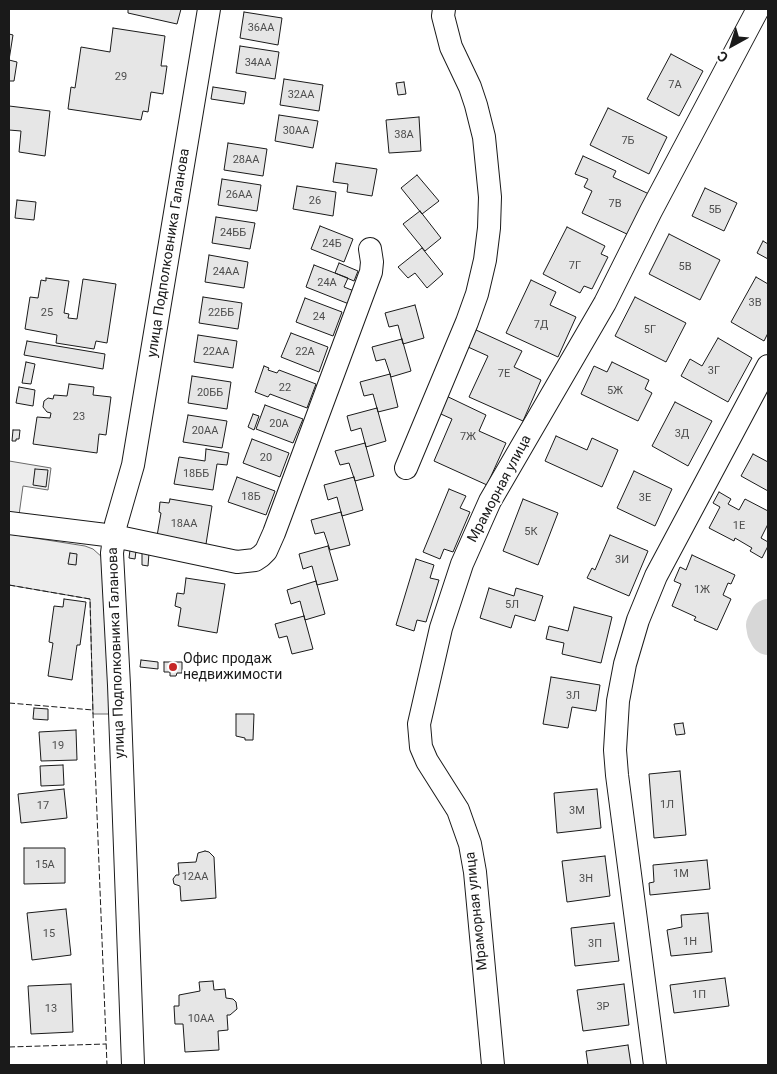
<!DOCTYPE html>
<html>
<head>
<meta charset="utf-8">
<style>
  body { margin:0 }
  #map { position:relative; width:777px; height:1074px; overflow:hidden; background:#fff; font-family:Roboto,sans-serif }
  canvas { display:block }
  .frame { position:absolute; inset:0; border:10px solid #1a1a1a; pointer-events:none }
  .north { position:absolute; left:707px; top:20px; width:50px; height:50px; -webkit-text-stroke:4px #fff; paint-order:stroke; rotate:219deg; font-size:14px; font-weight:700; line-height:20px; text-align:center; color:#1a1a1a }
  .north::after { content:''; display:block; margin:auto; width:18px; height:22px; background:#1a1a1a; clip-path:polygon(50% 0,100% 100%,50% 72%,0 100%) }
</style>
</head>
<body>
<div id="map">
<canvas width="777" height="1074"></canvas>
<div class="frame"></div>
<div class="north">С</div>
</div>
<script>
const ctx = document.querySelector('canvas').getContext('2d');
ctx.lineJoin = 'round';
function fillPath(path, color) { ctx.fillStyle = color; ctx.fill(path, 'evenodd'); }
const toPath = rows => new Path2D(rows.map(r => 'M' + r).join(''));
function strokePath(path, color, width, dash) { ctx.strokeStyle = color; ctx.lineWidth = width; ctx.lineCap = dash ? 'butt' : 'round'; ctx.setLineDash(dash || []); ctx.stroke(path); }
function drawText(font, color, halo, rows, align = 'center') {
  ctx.font = font + ' Roboto,sans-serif'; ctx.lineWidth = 4; ctx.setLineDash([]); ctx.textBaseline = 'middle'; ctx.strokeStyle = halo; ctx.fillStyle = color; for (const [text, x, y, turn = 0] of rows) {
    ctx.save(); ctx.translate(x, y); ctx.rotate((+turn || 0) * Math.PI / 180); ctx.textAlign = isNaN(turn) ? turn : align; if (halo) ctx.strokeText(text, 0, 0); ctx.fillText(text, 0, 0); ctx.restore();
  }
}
const built = toPath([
  [9,461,51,468,48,490,23,486,19,515,9,513,9,461],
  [9,534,85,546,93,549,103,558,110,714,93,714,90,599,9,585,9,534]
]);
const river = toPath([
  [768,617,764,625,765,631,768,637]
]);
const building = toPath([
  [128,9,181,9,177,24,128,13,128,9],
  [244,12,282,18,278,45,240,38,244,12],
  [113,28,165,36,161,66,167,66,163,94,151,92,148,112,143,111,141,120,68,109,71,87,75,88,81,47,110,52,113,28],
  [9,34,13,35,9,60,17,62,14,81,9,81,9,34],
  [240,46,279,52,275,79,236,73,240,46],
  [671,54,703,71,679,116,647,99,671,54],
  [284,79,323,85,319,111,280,105,284,79],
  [404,82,406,94,398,95,396,83,404,82],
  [213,87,246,92,244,104,211,99,213,87],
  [9,106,50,111,45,156,19,152,21,131,9,130,9,106],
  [608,108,667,137,649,174,590,145,608,108],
  [279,115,318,121,313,148,275,141,279,115],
  [419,117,421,151,389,153,386,120,419,117],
  [228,143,267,149,263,176,224,170,228,143],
  [583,156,616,171,613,177,649,194,629,235,582,213,592,191,584,187,588,179,575,174,583,156],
  [336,163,377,169,372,196,347,192,348,184,333,182,336,163],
  [417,175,439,201,422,214,401,188,417,175],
  [222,179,261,185,257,211,218,205,222,179],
  [297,186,336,192,333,216,293,209,297,186],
  [705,188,737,203,724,231,692,216,705,188],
  [17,200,36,202,34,220,15,218,17,200],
  [420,211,441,238,425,251,403,224,420,211],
  [216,217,255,223,250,249,212,243,216,217],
  [320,226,353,239,344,262,311,249,320,226],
  [567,227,605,246,601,254,608,257,592,289,584,286,580,293,543,274,567,227],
  [669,234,720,260,700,300,649,274,669,234],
  [763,241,768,244,768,259,757,253,763,241],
  [422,248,443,274,427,288,415,273,408,278,398,267,422,248],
  [209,255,248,262,244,288,205,282,209,255],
  [339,263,358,271,354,281,335,273,339,263],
  [314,265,348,278,344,287,354,291,349,304,306,287,314,265],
  [756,277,768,284,768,333,764,341,731,322,756,277],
  [46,278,69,281,64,313,69,314,68,318,77,319,83,279,116,284,107,343,96,341,94,349,56,343,57,335,25,329,30,297,38,298,41,280,46,281,46,278],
  [531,280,556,292,550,305,576,317,558,357,506,333,531,280],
  [203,297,242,303,238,329,199,323,203,297],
  [635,297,686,323,666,362,615,336,635,297],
  [305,298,342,312,333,336,296,322,305,298],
  [415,305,424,338,403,344,398,325,389,327,385,313,415,305],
  [476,330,522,351,514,367,541,380,523,421,469,397,488,356,468,347,476,330],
  [291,333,328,347,319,372,281,357,291,333],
  [198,335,237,341,233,368,194,362,198,335],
  [718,338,752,358,728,402,681,376,690,359,702,366,718,338],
  [402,339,411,371,391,377,385,359,376,361,372,347,402,339],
  [27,341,105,354,103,369,24,355,27,341],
  [26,362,35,364,31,384,22,383,26,362],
  [612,362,649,380,645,389,652,393,638,421,581,394,594,366,607,372,612,362],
  [264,366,269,368,268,370,277,373,279,370,316,384,307,408,270,394,268,397,255,392,264,366],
  [390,374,398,407,378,412,373,394,364,396,360,382,390,374],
  [192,376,231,382,227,409,188,403,192,376],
  [69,384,94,387,93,395,111,397,106,435,99,434,97,453,33,444,37,417,50,418,51,413,47,412,43,407,44,401,48,398,53,399,54,395,67,396,69,384],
  [19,387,35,390,33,406,16,403,19,387],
  [440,393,486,415,479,431,506,443,487,485,434,461,452,419,432,410,440,393],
  [675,402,712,421,688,466,652,446,675,402],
  [265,405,303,419,293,443,256,429,265,405],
  [377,408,386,441,366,447,361,428,351,431,347,416,377,408],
  [253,414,259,416,254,430,248,427,253,414],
  [188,415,227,421,222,448,183,442,188,415],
  [13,430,20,430,19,439,16,439,16,441,12,441,13,430],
  [556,436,587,450,592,438,618,450,602,487,545,461,556,436],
  [252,439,289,453,280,477,243,463,252,439],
  [365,443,374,476,355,481,349,463,340,465,335,451,365,443],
  [206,449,229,453,227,465,217,464,213,490,174,484,179,457,205,461,206,449],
  [753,454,768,462,768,491,741,476,753,454],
  [35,469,48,470,46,487,33,485,35,469],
  [634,471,672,489,655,526,617,508,634,471],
  [237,477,275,491,266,515,228,502,237,477],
  [354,477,363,510,342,516,337,497,328,500,324,485,354,477],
  [449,489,466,496,460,508,470,512,453,552,444,549,440,559,423,552,449,489],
  [719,492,731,499,728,504,739,510,745,499,768,511,768,524,761,538,768,542,768,546,762,558,750,551,752,548,735,538,734,541,709,528,720,507,713,503,719,492],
  [170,499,212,506,206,544,157,536,161,513,159,512,160,502,169,503,170,499],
  [523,499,558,513,538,565,503,551,523,499],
  [341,512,350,545,330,550,324,532,315,534,311,520,341,512],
  [610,535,648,551,629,596,587,578,592,568,595,570,610,535],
  [328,546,338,580,317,585,312,566,303,569,299,554,328,546],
  [130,550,136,551,135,559,129,558,130,550],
  [70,553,77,554,76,565,68,564,70,553],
  [142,553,149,553,148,566,142,565,142,553],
  [692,555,735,575,731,584,728,583,723,595,731,599,717,630,694,620,696,617,672,606,681,584,674,581,680,567,686,570,692,555],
  [416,559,434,565,430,578,439,580,426,622,417,620,414,631,396,625,416,559],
  [186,578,225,584,217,633,178,626,181,608,175,606,177,593,184,594,186,578],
  [316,581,325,614,305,620,300,601,291,604,287,590,316,581],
  [489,588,514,596,516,588,543,596,535,621,515,615,511,628,480,618,489,588],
  [64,599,86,602,80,645,77,645,72,680,48,676,53,643,49,642,54,606,63,607,64,599],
  [574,607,612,617,601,663,562,654,564,643,546,639,549,626,568,631,574,607],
  [304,616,313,649,292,654,287,636,279,638,275,624,304,616],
  [141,660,158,662,158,669,140,667,141,660],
  [164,662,182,662,182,673,177,673,176,676,170,676,170,672,164,672,164,662],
  [551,677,600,685,596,711,572,707,568,728,543,724,551,677],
  [34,708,48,709,48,720,33,719,34,708],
  [236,714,254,714,253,740,245,740,245,738,236,736,236,714],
  [683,723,685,734,676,735,674,724,683,723],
  [76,730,77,760,41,761,39,732,76,730],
  [63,765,64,785,41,786,40,766,63,765],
  [680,771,686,835,654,838,649,774,680,771],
  [64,789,67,818,21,823,18,794,64,789],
  [597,789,601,828,557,833,554,793,597,789],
  [24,848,65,848,65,883,24,884,24,848],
  [205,851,209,852,214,857,216,898,181,901,180,886,174,884,173,879,176,875,179,875,178,863,196,862,198,853,205,851],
  [605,856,610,896,567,902,562,861,605,856],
  [707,860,710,889,650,895,649,883,654,882,653,865,707,860],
  [66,909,71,955,32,960,27,913,66,909],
  [708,913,712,952,671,956,667,930,682,927,681,915,708,913],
  [614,923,619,961,575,966,571,928,614,923],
  [725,978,729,1006,674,1013,670,985,725,978],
  [213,981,214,990,225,989,226,998,233,999,236,1002,237,1009,230,1015,227,1015,228,1030,218,1031,219,1050,185,1052,183,1024,175,1024,174,1006,179,1006,179,995,200,991,199,982,213,981],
  [71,984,73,1032,31,1034,28,986,71,984],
  [624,984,629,1025,583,1031,577,990,624,984],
  [628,1045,631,1065,588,1065,586,1051,628,1045]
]);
const minor = toPath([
  [406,468,467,322,477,294,485,260,489,228,490,197,484,137,476,105,470,87,451,47,443,16,444,9],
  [9,523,114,536,237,562,255,560,261,556,266,551,274,533,371,272,372,262,370,249],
  [133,1065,119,685,112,553,116,524,133,465,209,9],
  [493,1065,475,872,470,844,458,810,427,761,421,747,419,724,441,628,462,564,490,501,605,303,651,211,758,9],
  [655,1065,617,775,615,750,618,701,625,664,638,620,656,576,768,366]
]);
const fence = toPath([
  [9,585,90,599,93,714,107,1065],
  [9,703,93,710],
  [9,1047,106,1044]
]);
const markers = [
  [173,667,5,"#c62828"]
];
const numberNames = [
  ["36АА",261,28],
  ["34АА",258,63],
  ["29",121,77],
  ["7А",675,85],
  ["32АА",301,95],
  ["30АА",296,131],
  ["38А",404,135],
  ["7Б",628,141],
  ["28АА",246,160],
  ["26АА",239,195],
  ["26",315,201],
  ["7В",615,204],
  ["5Б",715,210],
  ["24ББ",233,233],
  ["24Б",332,244],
  ["7Г",575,266],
  ["5В",685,267],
  ["24АА",226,272],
  ["24А",327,283],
  ["3В",755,303],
  ["25",47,313],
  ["22ББ",221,313],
  ["24",319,317],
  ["7Д",541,325],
  ["5Г",650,330],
  ["22АА",216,352],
  ["22А",305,352],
  ["3Г",714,371],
  ["7Е",504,374],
  ["22",285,388],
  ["5Ж",615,391],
  ["20ББ",210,393],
  ["23",79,417],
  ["20А",279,424],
  ["20АА",205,431],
  ["3Д",682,434],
  ["7Ж",468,437],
  ["20",266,458],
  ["18ББ",196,474],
  ["18Б",251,497],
  ["3Е",645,498],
  ["18АА",184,524],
  ["1Е",739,526],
  ["5К",531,532],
  ["3И",622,560],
  ["1Ж",702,590],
  ["5Л",512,605],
  ["3Л",573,696],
  ["19",58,746],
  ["1Л",667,805],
  ["17",43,806],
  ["3М",577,811],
  ["15А",45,865],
  ["1М",681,874],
  ["12АА",195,877],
  ["3Н",586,879],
  ["15",49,934],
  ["1Н",690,942],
  ["3П",595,944],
  ["1П",699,995],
  ["3Р",603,1007],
  ["13",51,1009],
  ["10АА",201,1019]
];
const streetNames = [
  ["улица Подполковника Галанова",169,253,-81],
  ["Мраморная улица",500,489,-62],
  ["улица Подполковника Галанова",117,653,-92],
  ["Мраморная улица",477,911,-96]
];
const poiNames = [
  ["Офис продаж",183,659],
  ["недвижимости",183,675]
];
fillPath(built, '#ededed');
strokePath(built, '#6a6a6a', 1);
strokePath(river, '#d7d7d7', 36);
fillPath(building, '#e6e6e6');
strokePath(building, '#1a1a1a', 1);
strokePath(minor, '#1a1a1a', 24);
strokePath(minor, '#fff', 22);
strokePath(fence, '#1a1a1a', 1, [6, 2.5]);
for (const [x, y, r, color] of markers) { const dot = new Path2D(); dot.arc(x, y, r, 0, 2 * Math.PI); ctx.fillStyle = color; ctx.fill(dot); strokePath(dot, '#fff', 2); }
drawText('11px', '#4d4d4d', null, numberNames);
drawText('14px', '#1a1a1a', '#fff', streetNames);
drawText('14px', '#1a1a1a', '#fff', poiNames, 'left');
</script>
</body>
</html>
